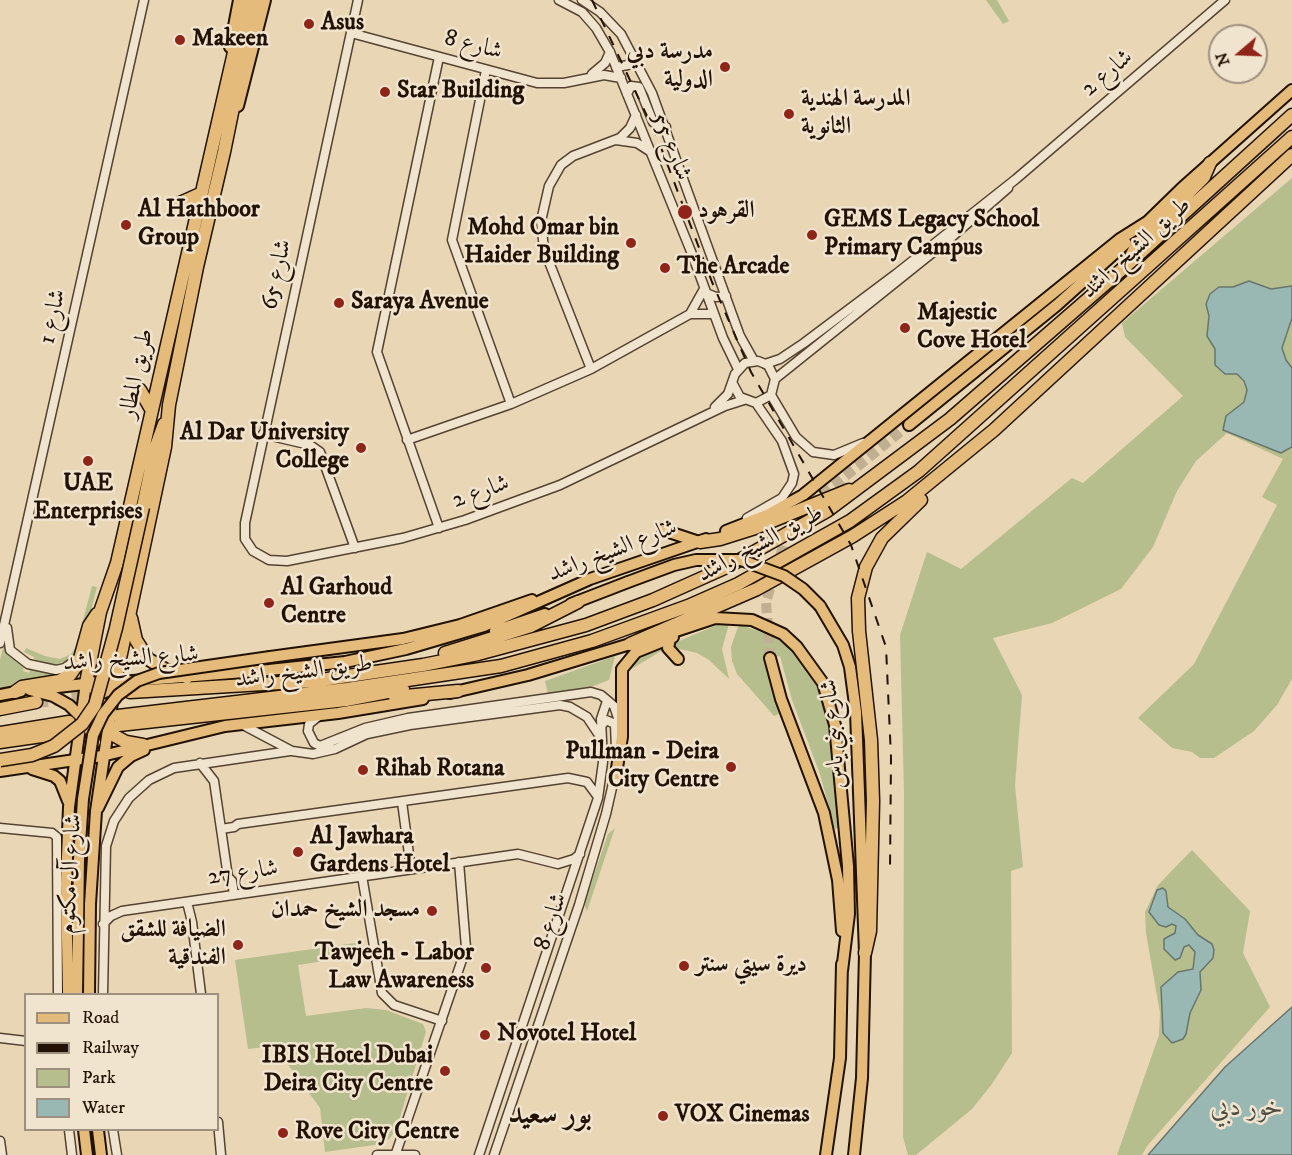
<!DOCTYPE html>
<html>
<head>
<meta charset="utf-8">
<style>
  body { margin:0 }
  #map { position:relative; width:1292px; height:1155px; overflow:hidden; background:#e9d6b5; font-family:"IM FELL DW Pica",serif }
  canvas { display:block }
  .legend { position:absolute; left:24px; top:993px; width:195px; height:138px; box-sizing:border-box; background:#f1e4cf; border:2px solid #9e907e; margin:0; padding:8px 10px; list-style:none; font-size:18px; color:#221205 }
  .legend li { display:flex; align-items:center; gap:12px; height:30px }
  .legend b { width:30px; border:2px solid #9e907e }
  .north { position:absolute; left:1208px; top:24px; width:60px; height:60px; box-sizing:border-box; background:#f1e4cf; border:2px solid #9e907e; border-radius:50%; rotate:251deg; font-size:16px; font-weight:700; line-height:24px; text-align:center; color:#221205 }
  .north::after { content:''; display:block; margin:auto; width:21px; height:27px; background:#8f2418; clip-path:polygon(50% 0,100% 100%,50% 72%,0 100%) }
</style>
</head>
<body>
<div id="map">
<canvas width="1292" height="1155"></canvas>
<ul class="legend">
<li><b style="height:8px;background:#e4bb7a"></b>Road</li>
<li><b style="height:8px;background:#221205"></b>Railway</li>
<li><b style="height:16px;background:#b6be8d"></b>Park</li>
<li><b style="height:16px;background:#99b8b4"></b>Water</li>
</ul>
<div class="north">N</div>
</div>
<script>
const ctx = document.querySelector('canvas').getContext('2d');
ctx.lineJoin = 'round';
function fillPath(path, color) { ctx.fillStyle = color; ctx.fill(path, 'evenodd'); }
const toPath = rows => new Path2D(rows.map(r => 'M' + r).join(''));
function strokePath(path, color, width, dash) { ctx.strokeStyle = color; ctx.lineWidth = width; ctx.lineCap = dash ? 'butt' : 'round'; ctx.setLineDash(dash || []); ctx.stroke(path); }
function drawText(font, color, halo, rows, align = 'center') {
  ctx.font = font + ' "IM FELL DW Pica",Amiri,serif'; ctx.lineWidth = 5; ctx.setLineDash([]); ctx.textBaseline = 'middle'; ctx.strokeStyle = halo; ctx.fillStyle = color; for (const [text, x, y, turn = 0] of rows) {
    ctx.save(); ctx.translate(x, y); ctx.rotate((+turn || 0) * Math.PI / 180); ctx.textAlign = isNaN(turn) ? turn : align; if (halo) ctx.strokeText(text, 0, 0); ctx.fillText(text, 0, 0); ctx.restore();
  }
}
const green = toPath([
  [986,0,997,0,1009,21,1003,24],
  [1292,178,1292,679,1277,705,1254,731,1214,758,1200,758,1192,752,1172,748,1138,718,1194,664,1277,505,1262,497,1283,459,1227,433,1196,461,1177,491,1153,547,1121,589,1052,623,993,638,1022,695,1015,785,1023,867,1011,871,1012,1053,992,1084,972,1109,916,1155,908,1155,903,1137,904,792,900,635,927,552,961,569,1072,478,1083,483,1183,396,1125,337,1122,323],
  [92,586,97,587,80,653,64,665,57,666,34,659,34,657,24,652,26,648,45,656,60,659,71,654,76,647],
  [729,624,722,649,729,679,709,660,697,653,675,648,672,644,717,625],
  [739,624,774,637,786,644,808,667,818,685,830,729,840,827,835,829,820,774,792,700,780,656,767,658,781,713,774,716,737,674,732,661,731,647],
  [4,644,10,657,24,666,23,671,29,673,30,669,65,672,49,680,0,688,0,660],
  [664,647,663,650,628,671,633,661,640,656],
  [615,656,609,680,588,688,548,694,545,681],
  [615,828,587,911,584,904,608,834],
  [1192,850,1250,911,1243,953,1270,1007,1147,1146,1142,1155,1117,1155,1159,1035,1160,1013,1146,933,1145,912,1158,885],
  [362,942,364,955,298,965,306,1016,366,1008,386,1010,423,1024,426,1032,396,1130,389,1139,381,1144,325,1152,320,1108,315,1101,274,1046,248,1049,235,960]
]);
const water = toPath([
  [1249,281,1271,289,1292,286,1292,318,1282,348,1286,360,1292,368,1292,447,1281,453,1223,430,1226,416,1244,402,1247,390,1244,381,1237,374,1225,374,1215,365,1215,349,1207,336,1209,316,1206,304,1210,294,1219,287,1233,287,1249,281],
  [1163,888,1166,891,1168,907,1185,919,1198,935,1212,944,1214,950,1213,958,1200,972,1201,990,1190,1013,1186,1034,1183,1039,1172,1043,1163,1033,1161,987,1178,972,1193,969,1195,952,1189,945,1184,947,1180,958,1175,960,1164,949,1164,939,1175,933,1176,926,1172,924,1166,927,1159,925,1149,912,1157,890,1163,888],
  [1292,1007,1292,1155,1148,1155,1225,1067,1292,1007]
]);
const majorTunnel = toPath([
  [770,658,766,602,786,537,810,505,909,425]
]);
const highwayTunnel = toPath([
  [36,702,93,696]
]);
const minor = toPath([
  [358,0,245,523,245,539,253,551,269,560,287,561,403,538,465,520,560,485,725,406,744,400],
  [559,0,582,12,596,28,610,52,692,254,723,338,738,369],
  [582,0,600,12,621,34,652,93,740,336,754,361],
  [351,33,537,83,564,83,604,75,621,78],
  [439,57,377,352,439,528],
  [616,67,628,65,634,56],
  [486,70,452,240,511,404],
  [592,74,605,63,610,52],
  [627,94,631,86,639,87,653,122,659,127,666,127],
  [616,140,637,143,651,152],
  [706,293,716,297,726,296],
  [690,314,714,314],
  [765,364,780,359,804,343,896,274,1016,179,1225,0],
  [591,369,544,249,541,221,549,186,561,165,573,156,620,138,630,128,636,115],
  [775,379,946,242,1008,188],
  [771,395,796,437,813,452,834,455,863,443],
  [715,407,728,394,735,374,745,363,758,361,768,365,775,379,771,395,756,403,740,397,733,384],
  [263,434,310,445,320,452,355,548],
  [407,440,511,404,591,369,690,314,704,289],
  [747,518,782,498,792,483,794,474,782,441,756,403],
  [7,628,10,650,28,664,56,670,65,668,77,659],
  [0,643,144,0],
  [319,716,309,724,308,731,314,743,320,746,365,728,408,718,591,692,601,695,614,706,619,721],
  [243,725,292,751,313,754,335,749,367,734,410,725,560,705,570,707,587,717,601,738],
  [602,725,606,720,615,724,616,750],
  [200,763,214,781,228,877,232,881,234,895],
  [402,802,411,869],
  [0,828,52,833,57,837,58,994],
  [221,829,234,827,238,824,568,778,587,782,598,797],
  [362,876,382,993,394,1005,442,1021],
  [187,902,192,922,201,994],
  [103,924,111,916,122,911,518,854,558,864,574,859,580,854],
  [103,994,106,846,114,821,129,798,149,780,174,768,290,751],
  [0,1038,26,1041],
  [218,1122,221,1155],
  [69,1130,72,1155],
  [113,1130,117,1155],
  [0,1141,2,1155],
  [396,1153,466,948,459,862],
  [377,1155,415,1155],
  [479,1155,598,798,603,762,601,719,607,701],
  [494,1155,579,905,606,814,616,770]
]);
const major = toPath([
  [230,47,239,0],
  [238,106,265,0],
  [1144,225,1182,188,1292,90],
  [909,425,1057,305,1126,243],
  [663,530,699,542],
  [726,531,767,515,803,495,1120,239,1147,222],
  [571,604,628,582],
  [820,606,843,645,850,667,856,712,865,953,862,1078,854,1155],
  [495,631,545,614],
  [664,635,715,618,752,620,783,634,797,647,823,683,835,725,848,866,849,914,842,971],
  [670,639,668,648,678,659],
  [270,657,403,639,460,625,532,600],
  [770,658,781,699,824,813,838,880,842,931],
  [108,683,269,670,345,662,406,649,484,626,590,579,706,539],
  [49,688,93,683],
  [30,690,53,696,69,705,86,722,95,742],
  [450,693,528,675,630,644,638,644],
  [0,695,21,691],
  [32,769,54,776,60,781,68,801],
  [0,771,102,756,225,726,338,713,423,699],
  [616,774,622,737,622,669,636,652,673,637],
  [98,808,118,767,131,756,144,750],
  [68,994,66,883,69,807,86,683],
  [77,994,79,859],
  [89,994,90,904,96,811,115,682],
  [84,1130,87,1155],
  [98,1130,101,1155],
  [826,1155,840,1058,842,964]
]);
const highway = toPath([
  [180,203,200,194],
  [1128,262,1137,245,1204,177,1210,163],
  [140,390,151,409],
  [143,507,155,449,164,424],
  [700,542,720,539,755,528,849,490],
  [131,618,136,640,148,659,166,670,187,677],
  [630,644,757,589,853,536,907,501,994,430,1292,155],
  [445,653,531,626,578,602],
  [86,683,100,612,117,563,246,0],
  [92,683,95,689,103,692,115,682,165,447,169,405,197,267,224,152,255,0],
  [15,692,22,687,59,681,70,675,79,662,89,626,97,614],
  [130,692,314,681,423,665,478,654,586,625,653,600,729,566,827,511,950,419,1127,265,1292,115],
  [395,697,458,691],
  [0,709,36,702],
  [96,711,115,736,126,742,143,745],
  [118,716,347,689,501,666,592,641,688,606,738,584,850,521,919,471,1292,137],
  [119,725,346,700,403,689],
  [0,733,69,722],
  [0,742,70,732],
  [865,953,870,931,873,801,871,740,859,631,858,598,866,567,882,538,921,500]
]);
const rail = toPath([
  [592,0,657,137,712,282,751,372,851,545,886,647,891,757,890,870]
]);
const majorBridge = toPath([
  [628,582,674,565,696,560,741,560,784,576,803,589,820,606],
  [79,859,83,799,93,735,103,714,118,695,137,681,159,673,270,657]
]);
const highwayBridge = toPath([
  [0,760,32,755,54,746,82,724,95,705,116,628,143,507]
]);
const markers = [
  [309,24,6,"#8f2418"],
  [180,40,6,"#8f2418"],
  [725,67,6,"#8f2418"],
  [385,92,6,"#8f2418"],
  [789,114,6,"#8f2418"],
  [685,212,8,"#8f2418"],
  [126,225,6,"#8f2418"],
  [812,235,6,"#8f2418"],
  [631,243,6,"#8f2418"],
  [665,268,6,"#8f2418"],
  [339,303,6,"#8f2418"],
  [905,328,6,"#8f2418"],
  [361,448,6,"#8f2418"],
  [88,461,6,"#8f2418"],
  [269,603,6,"#8f2418"],
  [731,767,6,"#8f2418"],
  [363,770,6,"#8f2418"],
  [298,852,6,"#8f2418"],
  [432,911,6,"#8f2418"],
  [238,945,6,"#8f2418"],
  [684,966,6,"#8f2418"],
  [486,968,6,"#8f2418"],
  [485,1035,6,"#8f2418"],
  [445,1071,6,"#8f2418"],
  [663,1116,6,"#8f2418"],
  [283,1133,6,"#8f2418"]
];
const poiNames = [
  ["Asus",321,24],
  ["Makeen",192,40],
  ["مدرسة دبي",713,53,"right"],
  ["الدولية",713,81,"right"],
  ["Star Building",397,92],
  ["المدرسة الهندية",801,100],
  ["الثانوية",801,128],
  ["Al Hathboor",138,211],
  ["Group",138,239],
  ["القرهود",698,212],
  ["GEMS Legacy School",824,221],
  ["Primary Campus",824,249],
  ["Mohd Omar bin",619,229,"right"],
  ["Haider Building",619,257,"right"],
  ["The Arcade",677,268],
  ["Saraya Avenue",351,303],
  ["Majestic",917,314],
  ["Cove Hotel",917,342],
  ["Al Dar University",349,434,"right"],
  ["College",349,462,"right"],
  ["UAE",88,485,"center"],
  ["Enterprises",88,513,"center"],
  ["Al Garhoud",281,589],
  ["Centre",281,617],
  ["Pullman - Deira",719,753,"right"],
  ["City Centre",719,781,"right"],
  ["Rihab Rotana",375,770],
  ["Al Jawhara",310,838],
  ["Gardens Hotel",310,866],
  ["مسجد الشيخ حمدان",420,911,"right"],
  ["الضيافة للشقق",226,931,"right"],
  ["الفندقية",226,959,"right"],
  ["Tawjeeh - Labor",474,954,"right"],
  ["Law Awareness",474,982,"right"],
  ["ديرة سيتي سنتر",696,966],
  ["Novotel Hotel",497,1035],
  ["IBIS Hotel Dubai",433,1057,"right"],
  ["Deira City Centre",433,1085,"right"],
  ["VOX Cinemas",675,1116],
  ["Rove City Centre",295,1133]
];
const streetNames = [
  ["شارع 8",473,46,15],
  ["شارع 2",1108,74,-40],
  ["شارع 55",670,147,68],
  ["طريق الشيخ راشد",1137,249,-42],
  ["شارع 65",278,275,-78],
  ["شارع 1",54,317,-78],
  ["طريق المطار",138,374,-78],
  ["شارع 2",481,493,-19],
  ["طريق الشيخ راشد",761,545,-28],
  ["شارع الشيخ راشد",613,552,-21],
  ["شارع الشيخ راشد",131,660,-4],
  ["طريق الشيخ راشد",304,673,-7],
  ["شارع بني ياس",835,734,-95],
  ["شارع آل مكتوم",72,874,-87],
  ["شارع 27",243,874,-8],
  ["شارع 8",552,922,-71]
];
const waterNames = [
  ["خور دبي",1247,1110]
];
const districtNames = [
  ["بور سعيد",550,1117]
];
fillPath(green, '#b6be8d');
fillPath(water, '#99b8b4');
strokePath(water, '#69766e', 1.5);
strokePath(majorTunnel, '#c1af92', 10, [10, 5]);
strokePath(highwayTunnel, '#c1af92', 12, [12, 6]);
strokePath(minor, '#544331', 11);
strokePath(major, '#221205', 14);
strokePath(highway, '#221205', 15);
strokePath(minor, '#f1e4cf', 8);
strokePath(major, '#e4bb7a', 10);
strokePath(highway, '#e4bb7a', 12);
strokePath(rail, '#221205', 2, [10, 10]);
strokePath(majorBridge, '#221205', 14, []);
strokePath(highwayBridge, '#221205', 15, []);
strokePath(majorBridge, '#e4bb7a', 10);
strokePath(highwayBridge, '#e4bb7a', 12);
for (const [x, y, r, color] of markers) { const dot = new Path2D(); dot.arc(x, y, r, 0, 2 * Math.PI); ctx.fillStyle = color; ctx.fill(dot); strokePath(dot, '#f1e4cf', 2); }
drawText('bold 24px', '#221205', '#f1e4cf', poiNames, 'left');
drawText('24px', '#221205', '#f1e4cf', streetNames);
drawText('italic 26px', '#4c4c42', '#f1e4cf', waterNames);
drawText('bold 30px', '#221205', '#f1e4cf', districtNames);
</script>
</body>
</html>
